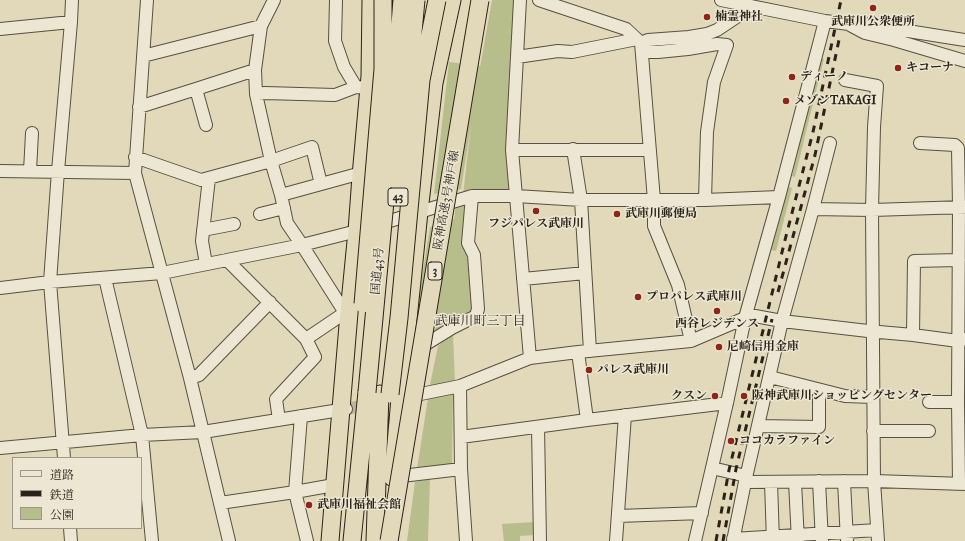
<!DOCTYPE html>
<html>
<head>
<meta charset="utf-8">
<style>
  body { margin:0 }
  #map { position:relative; width:965px; height:541px; overflow:hidden; background:#e1d9b9; font-family:"IM FELL Great Primer","Noto Serif JP",serif }
  canvas { display:block }
  .legend { position:absolute; left:12px; top:457px; width:130px; height:72px; box-sizing:border-box; background:#ece6d2; border:1px solid #9f9888; margin:0; padding:5px 7px; list-style:none; font-size:12px; color:#2c2219 }
  .legend li { display:flex; align-items:center; gap:8px; height:20px }
  .legend b { width:20px; border:1px solid #9f9888 }
</style>
</head>
<body>
<div id="map">
<canvas width="965" height="541"></canvas>
<ul class="legend">
<li><b style="height:5px;background:#ece6d2"></b>道路</li>
<li><b style="height:5px;background:#2c2219"></b>鉄道</li>
<li><b style="height:11px;background:#b7be8c"></b>公園</li>
</ul>
</div>
<script>
const ctx = document.querySelector('canvas').getContext('2d');
ctx.lineJoin = 'round';
function fillPath(path, color) { ctx.fillStyle = color; ctx.fill(path, 'evenodd'); }
const toPath = rows => new Path2D(rows.map(r => 'M' + r).join(''));
function strokePath(path, color, width, dash) { ctx.strokeStyle = color; ctx.lineWidth = width; ctx.lineCap = dash ? 'butt' : 'round'; ctx.setLineDash(dash || []); ctx.stroke(path); }
function drawText(font, color, halo, rows, align = 'center') {
  ctx.font = font + ' "IM FELL Great Primer","Noto Serif JP",serif'; ctx.lineWidth = 3; ctx.setLineDash([]); ctx.textBaseline = 'middle'; ctx.strokeStyle = halo; ctx.fillStyle = color; for (const [text, x, y, turn = 0] of rows) {
    ctx.save(); ctx.translate(x, y); ctx.rotate((+turn || 0) * Math.PI / 180); ctx.textAlign = isNaN(turn) ? turn : align; if (halo) ctx.strokeText(text, 0, 0); ctx.fillText(text, 0, 0); ctx.restore();
  }
}
const green = toPath([
  [492,0,516,0,513,191,463,195,471,125,461,189,434,194,449,62,480,66,479,73],
  [821,58,824,59,806,132,795,177,792,176],
  [789,187,792,188,776,251,771,250],
  [467,203,471,255,473,314,435,332,437,316,416,313,430,227,454,219,456,204],
  [453,333,455,383,430,385,438,346],
  [453,394,452,465,417,469,428,398],
  [430,479,428,541,407,541,415,482],
  [534,522,535,535,520,536,520,541,504,541,502,524]
]);
const minorTunnel = toPath([
  [346,409,372,404]
]);
const minor = toPath([
  [147,0,135,173,190,378,229,541],
  [274,0,261,26,255,70,256,94,271,161,281,195,287,223,302,245,342,308,349,313],
  [336,0,335,41,344,67,356,87],
  [520,0,512,150,530,358],
  [539,0,626,29,641,43,648,40,689,37,707,34,717,30,744,12,749,5],
  [721,0,825,21,849,24,864,24,965,40],
  [850,25,865,33,894,40,965,61],
  [0,29,71,22],
  [641,43,654,200,654,226,678,285,691,341],
  [642,52,658,52,688,49,717,44,727,45,714,82,707,132,706,164,705,200],
  [143,56,261,26],
  [517,57,558,51,572,52,637,39],
  [845,80,877,86,874,127,872,210,874,481,878,541],
  [196,89,206,125],
  [256,94,265,93,335,95,356,87,369,88],
  [139,107,196,89,255,70],
  [920,143,955,145,958,148,959,207,958,402,959,483],
  [573,149,581,200,590,351],
  [512,150,650,150],
  [135,157,201,180,271,161,312,147,321,184],
  [0,171,135,173],
  [30,171,32,133],
  [281,195,354,175,361,176],
  [813,209,872,210,965,207],
  [260,214,284,208],
  [203,230,234,224],
  [227,260,306,339,315,357,276,399,279,420],
  [206,264,202,241,209,178],
  [105,278,142,435,152,541],
  [523,279,585,273],
  [0,288,50,282,162,273,302,245,357,231,472,196,516,196,581,200,705,200,779,197],
  [913,335,914,261,959,260],
  [306,339,343,314,349,313],
  [418,349,452,328,476,316,478,309,474,255,468,243,472,196],
  [578,352,587,420],
  [770,377,845,396,873,397],
  [190,378,199,375,270,302],
  [460,386,461,469,466,541],
  [406,397,460,386,530,358,578,352,691,341,745,318,755,316,782,321,868,331,913,335,958,341,965,339],
  [929,402,958,402],
  [301,416,295,492,307,541],
  [758,426,819,427,819,390],
  [538,427,540,541],
  [873,431,929,431],
  [461,437,587,420,727,403],
  [0,448,142,435,203,432,346,409],
  [64,458,50,282,58,171,71,22,72,0],
  [712,468,746,476],
  [393,477,461,469],
  [819,481,822,541],
  [844,481,847,541],
  [745,482,782,321,813,209,830,143],
  [771,482,773,541],
  [795,482,798,541],
  [220,503,295,492,334,485],
  [618,516,702,513],
  [70,528,71,541],
  [733,539,877,530],
  [616,541,625,415],
  [695,541,727,403,745,318,779,197,825,21],
  [733,541,745,482,874,481,965,484]
]);
const highway = toPath([
  [393,478,400,398,419,212,434,83,452,0],
  [330,541,349,313,357,231,361,176,370,76,371,0],
  [352,541,367,392],
  [375,541,380,394]
]);
const rail = toPath([
  [778,292,815,155,840,35],
  [716,541,729,470,785,240,813,132,841,0],
  [723,541,736,469,772,319]
]);
const highwayBridge = toPath([
  [398,195,416,0],
  [363,304,383,69,383,0],
  [367,392,389,159,402,0],
  [390,394,399,318,421,80,437,0],
  [389,541,480,0]
]);
const markers = [
  [873,8,4,"#8f2418"],
  [707,17,4,"#8f2418"],
  [898,68,4,"#8f2418"],
  [792,77,4,"#8f2418"],
  [786,101,4,"#8f2418"],
  [536,211,4,"#8f2418"],
  [617,214,4,"#8f2418"],
  [638,297,4,"#8f2418"],
  [717,311,4,"#8f2418"],
  [719,347,4,"#8f2418"],
  [589,370,4,"#8f2418"],
  [715,396,4,"#8f2418"],
  [744,396,4,"#8f2418"],
  [731,441,4,"#8f2418"],
  [309,505,4,"#8f2418"]
];
const shields = [
  [398,197,20],
  [435,271,14]
];
const shieldNames = [
  ["43",398,197],
  ["3",435,271]
];
const poiNames = [
  ["楠霊神社",715,17],
  ["武庫川公衆便所",873,22,"center"],
  ["キコーナ",906,68],
  ["ディーノ",800,77],
  ["メゾンTAKAGI",794,101],
  ["武庫川郵便局",625,214],
  ["フジパレス武庫川",536,224,"center"],
  ["プロパレス武庫川",646,297],
  ["西谷レジデンス",717,324,"center"],
  ["尼崎信用金庫",727,347],
  ["パレス武庫川",597,370],
  ["クスン",707,396,"right"],
  ["阪神武庫川ショッピングセンター",752,396],
  ["ココカラファイン",739,441],
  ["武庫川福祉会館",317,505]
];
const streetNames = [
  ["阪神高速3号神戸線",447,200,-80],
  ["国道43号",378,271,-85]
];
const neighbourhoodNames = [
  ["武庫川町三丁目",480,322]
];
fillPath(green, '#b7be8c');
strokePath(minorTunnel, '#bdb499', 12, [12, 6]);
strokePath(minor, '#595041', 14);
strokePath(highway, '#2c2219', 19);
strokePath(minor, '#ece6d2', 12);
strokePath(highway, '#e1d9b9', 17);
strokePath(rail, '#2c2219', 3, [7, 7]);
strokePath(highwayBridge, '#2c2219', 19, []);
strokePath(highwayBridge, '#e1d9b9', 17);
for (const [x, y, r, color] of markers) { const dot = new Path2D(); dot.arc(x, y, r, 0, 2 * Math.PI); ctx.fillStyle = color; ctx.fill(dot); strokePath(dot, '#ece6d2', 1.5); }
for (const [x, y, w] of shields) { const box = new Path2D(); box.roundRect(x - w / 2, y - 9, w, 18, 3); ctx.fillStyle = '#ece6d2'; ctx.fill(box); strokePath(box, '#2c2219', 1); }
drawText('bold 11px', '#2c2219', null, shieldNames);
drawText('bold 12px', '#2c2219', '#ece6d2', poiNames, 'left');
drawText('12px', '#2c2219', '#ece6d2', streetNames);
drawText('13px', '#2c2219', '#ece6d2', neighbourhoodNames);
</script>
</body>
</html>
